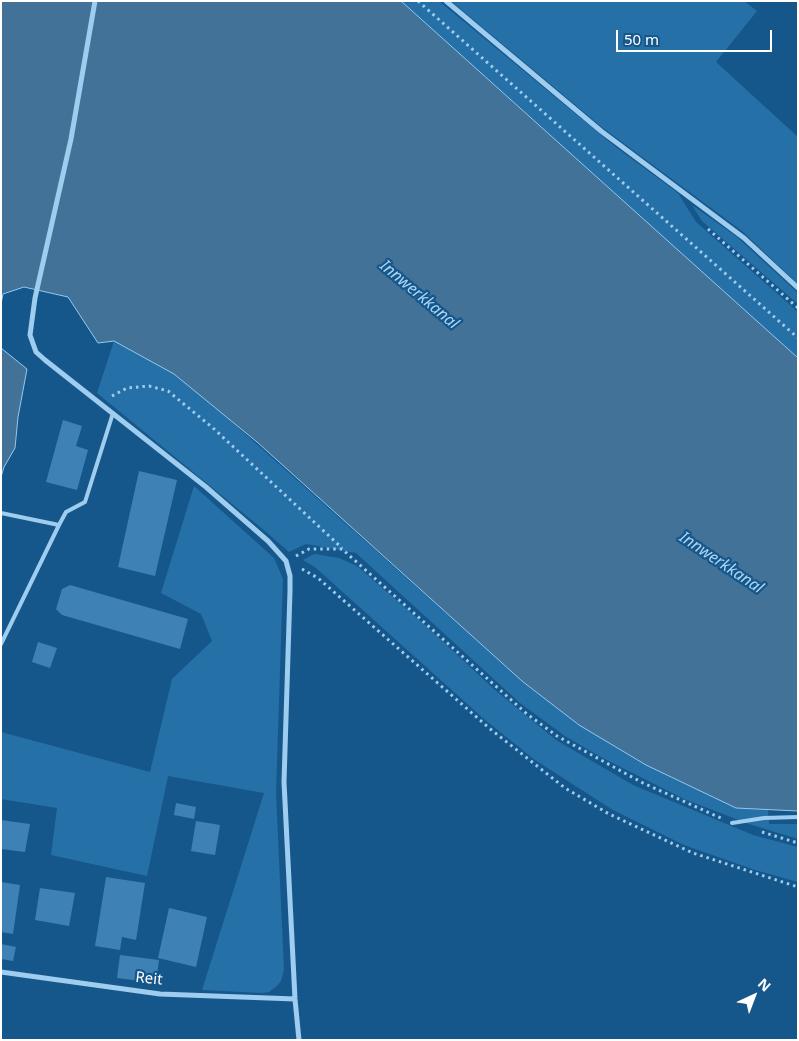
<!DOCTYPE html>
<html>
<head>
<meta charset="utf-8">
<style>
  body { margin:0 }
  #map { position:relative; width:799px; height:1041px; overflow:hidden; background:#16578b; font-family:"Noto Sans",sans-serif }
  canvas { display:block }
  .frame { position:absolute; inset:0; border:2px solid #fff; pointer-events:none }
  .north { position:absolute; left:729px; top:971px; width:50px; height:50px; -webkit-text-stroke:4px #16578b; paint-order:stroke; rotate:43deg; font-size:14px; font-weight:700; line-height:20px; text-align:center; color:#fff }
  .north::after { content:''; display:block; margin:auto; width:18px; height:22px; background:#fff; clip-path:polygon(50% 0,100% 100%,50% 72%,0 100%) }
  .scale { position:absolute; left:616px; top:30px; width:156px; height:22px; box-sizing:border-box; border:2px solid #fff; border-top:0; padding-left:6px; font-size:15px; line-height:18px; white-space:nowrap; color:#fff; -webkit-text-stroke:4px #16578b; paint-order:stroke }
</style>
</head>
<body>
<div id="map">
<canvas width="799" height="1041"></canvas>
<div class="frame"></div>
<div class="north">N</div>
<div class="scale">50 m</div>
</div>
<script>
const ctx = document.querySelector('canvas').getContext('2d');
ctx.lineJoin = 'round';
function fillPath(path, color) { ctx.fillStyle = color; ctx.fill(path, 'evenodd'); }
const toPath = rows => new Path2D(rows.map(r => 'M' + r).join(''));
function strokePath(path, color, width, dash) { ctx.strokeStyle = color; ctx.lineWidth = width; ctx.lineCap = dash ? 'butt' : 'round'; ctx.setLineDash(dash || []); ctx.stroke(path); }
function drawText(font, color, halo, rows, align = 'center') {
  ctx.font = font + ' "Noto Sans",sans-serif'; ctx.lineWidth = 4.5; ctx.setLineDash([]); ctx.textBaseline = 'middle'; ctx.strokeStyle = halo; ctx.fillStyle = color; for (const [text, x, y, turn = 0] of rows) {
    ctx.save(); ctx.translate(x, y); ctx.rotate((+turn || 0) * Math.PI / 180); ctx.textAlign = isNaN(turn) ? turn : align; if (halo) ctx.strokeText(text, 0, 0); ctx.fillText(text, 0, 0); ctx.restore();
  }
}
const green = toPath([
  [401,1,439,1,617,148,678,193,696,222,798,312,798,358],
  [451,1,744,1,757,11,716,62,798,137,798,284,742,231,603,128],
  [692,205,737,237,798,293,798,304,702,221],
  [114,341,174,374,196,390,522,681,579,725,646,765,736,808,768,810,769,824,798,824,798,839,749,824,684,799,599,756,565,736,520,703,356,553,306,544,289,552,265,531,97,393],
  [194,486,274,558,283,579,276,793,284,970,281,981,277,986,269,992,262,993,202,990,264,793,168,776,147,876,51,855,57,808,1,799,1,732,150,772,172,679,212,641,201,614,161,593],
  [314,554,339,558,357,566,424,624,495,690,556,740,633,785,753,835,798,847,798,882,755,870,684,845,613,810,535,760,484,719,316,568,303,560]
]);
const water = toPath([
  [1,1,401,1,798,358,798,811,736,808,646,765,579,725,522,681,257,442,174,374,114,341,98,343,68,297,24,287,3,294,1,304,1,1],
  [1,348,27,369,18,417,15,448,4,467,1,477,1,348]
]);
const building = toPath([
  [63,420,82,426,76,446,88,450,77,490,46,482],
  [139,471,177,480,155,576,118,567],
  [70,585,188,619,180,649,62,615,56,609,62,589],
  [38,642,57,648,50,668,32,662],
  [176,803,196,807,194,819,174,815],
  [1,820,30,824,25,852,1,849],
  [196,821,220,825,215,855,191,851],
  [106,877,145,883,136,940,122,937,120,950,95,946],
  [1,882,20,885,13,934,1,932],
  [40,888,75,893,69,926,35,920],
  [169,908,207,917,196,967,158,958],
  [1,944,16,947,13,961,1,959],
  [120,955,159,960,156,983,117,978]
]);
const path = toPath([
  [418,1,798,338],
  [708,229,798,308],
  [112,396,127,388,149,386,168,391,213,428,342,548],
  [296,556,309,549,342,549,527,714,557,736,643,783,723,819],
  [302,569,318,578,489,728,565,788,609,814,693,853,798,887],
  [762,832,798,843]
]);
const lane = toPath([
  [1,513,59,525,66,512,85,502,113,413],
  [1,644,59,525],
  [732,823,764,818,798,817]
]);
const street = toPath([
  [95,1,71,139,35,298,30,335,36,352,45,360,206,487,268,541,286,561,290,576,290,591,284,782,295,999,299,1040],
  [446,1,601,131,744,238,798,288],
  [1,972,160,994,295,999]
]);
const streetNames = [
  ["Reit",149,979,6]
];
const waterNames = [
  ["Innwerkkanal",419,295,40],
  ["Innwerkkanal",721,563,34]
];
fillPath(green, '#2670a8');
fillPath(water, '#437298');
strokePath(water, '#92c9f2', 1);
fillPath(building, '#3e81b4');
strokePath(path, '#9fcdef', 3, [2.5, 4]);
strokePath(lane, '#9fcdef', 4);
strokePath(street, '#9fcdef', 5);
drawText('15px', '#fff', '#16578b', streetNames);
drawText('italic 16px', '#abd6f6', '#16578b', waterNames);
</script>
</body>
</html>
